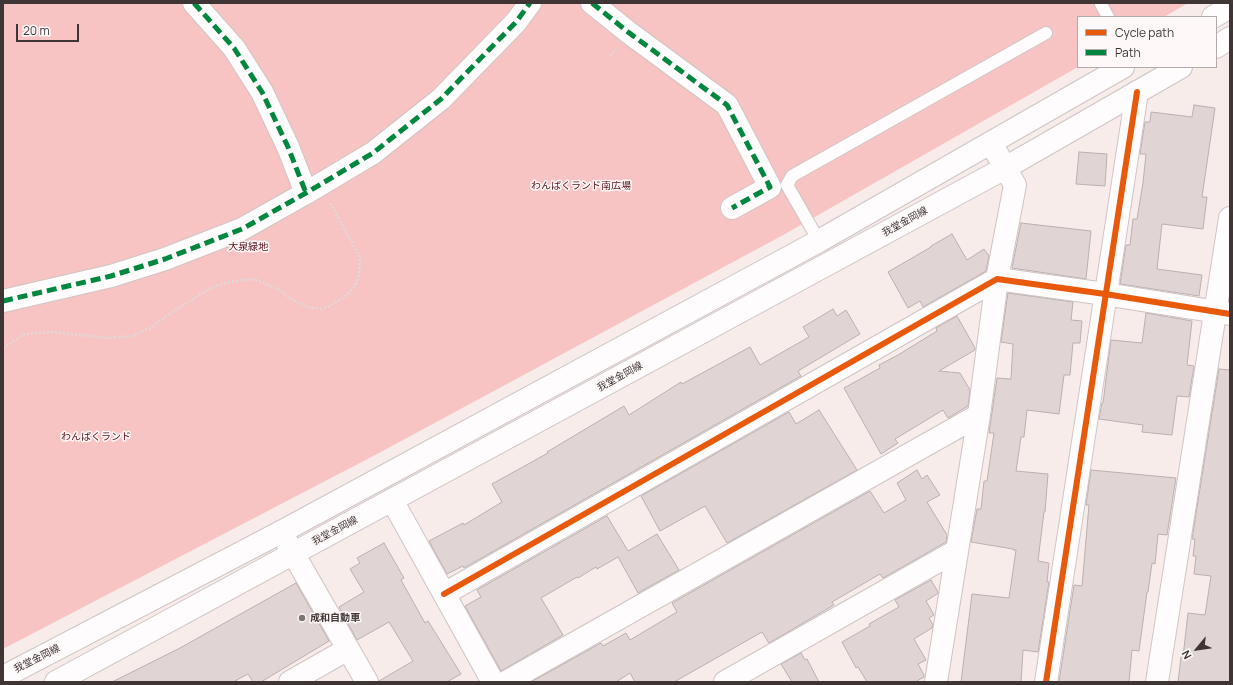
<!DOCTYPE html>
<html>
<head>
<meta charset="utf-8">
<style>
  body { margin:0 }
  #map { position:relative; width:1233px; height:685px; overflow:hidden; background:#f8eceb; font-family:Manrope,sans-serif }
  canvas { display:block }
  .frame { position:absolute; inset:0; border:4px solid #403535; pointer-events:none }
  .legend { position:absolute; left:1077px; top:16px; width:140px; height:52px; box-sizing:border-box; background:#fef9f8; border:1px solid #b2abaa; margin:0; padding:5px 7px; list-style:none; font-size:12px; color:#403535 }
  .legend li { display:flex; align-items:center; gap:8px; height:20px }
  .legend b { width:20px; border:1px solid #b2abaa }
  .north { position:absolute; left:1177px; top:629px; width:40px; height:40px; -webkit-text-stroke:3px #fef9f8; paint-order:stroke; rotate:241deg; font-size:11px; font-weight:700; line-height:16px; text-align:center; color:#403535 }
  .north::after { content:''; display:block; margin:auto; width:14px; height:18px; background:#403535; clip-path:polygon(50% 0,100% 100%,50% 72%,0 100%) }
  .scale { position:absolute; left:16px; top:24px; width:63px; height:18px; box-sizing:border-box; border:2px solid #403535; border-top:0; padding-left:5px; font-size:12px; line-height:14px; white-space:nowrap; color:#403535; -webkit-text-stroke:3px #fef9f8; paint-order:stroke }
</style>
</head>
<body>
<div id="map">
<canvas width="1233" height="685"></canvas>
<div class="frame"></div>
<ul class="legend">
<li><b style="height:5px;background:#e8590c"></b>Cycle path</li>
<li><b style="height:5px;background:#00873e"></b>Path</li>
</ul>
<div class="north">N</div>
<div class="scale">20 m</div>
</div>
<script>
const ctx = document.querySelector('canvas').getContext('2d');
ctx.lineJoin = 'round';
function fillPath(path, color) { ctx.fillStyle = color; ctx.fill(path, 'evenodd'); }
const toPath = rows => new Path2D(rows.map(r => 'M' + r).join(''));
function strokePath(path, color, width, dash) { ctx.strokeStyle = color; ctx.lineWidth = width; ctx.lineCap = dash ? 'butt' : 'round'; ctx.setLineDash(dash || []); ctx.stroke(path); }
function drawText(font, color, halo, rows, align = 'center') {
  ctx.font = font + ' Manrope,"Noto Sans JP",sans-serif'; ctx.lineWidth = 3; ctx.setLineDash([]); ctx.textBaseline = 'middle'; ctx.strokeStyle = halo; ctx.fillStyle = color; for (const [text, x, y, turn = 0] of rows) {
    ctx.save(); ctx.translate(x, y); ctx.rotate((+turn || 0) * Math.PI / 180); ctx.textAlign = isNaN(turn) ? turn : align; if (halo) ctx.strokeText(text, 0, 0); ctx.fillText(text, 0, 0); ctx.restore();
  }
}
const green = toPath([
  [3,3,1188,3,1164,17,1078,17,1078,67,785,234,379,453,3,649]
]);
const building = toPath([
  [1194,105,1215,108,1202,197,1207,197,1203,229,1162,224,1157,269,1202,275,1199,296,1120,284,1126,245,1130,245,1133,219,1137,219,1143,183,1146,154,1140,154,1145,122,1150,122,1151,112,1192,117,1194,105],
  [1079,152,1107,154,1105,186,1076,184,1079,152],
  [1021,223,1091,231,1086,279,1012,268,1021,223],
  [952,234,967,260,984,249,989,256,986,271,923,307,920,301,908,308,888,272,931,247,931,246,952,234],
  [1008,293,1073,302,1071,320,1082,321,1080,343,1073,343,1070,375,1064,375,1059,414,1027,410,1024,437,1021,437,1016,471,1048,474,1045,512,1044,512,1038,561,1049,563,1047,582,1049,582,1038,652,1023,650,1021,682,961,682,972,594,1009,598,1016,550,1013,550,1013,549,971,542,977,509,981,509,984,481,987,481,994,433,989,433,997,378,1011,379,1013,344,1001,342,1008,293],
  [833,309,837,316,846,310,860,334,798,371,801,376,464,568,463,566,447,574,429,541,463,523,464,525,502,502,492,484,548,453,547,452,624,406,629,415,681,382,682,384,750,347,760,365,809,337,803,327,833,309],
  [1146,313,1192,321,1187,365,1194,366,1189,397,1177,396,1172,435,1142,432,1143,425,1099,419,1102,403,1103,403,1111,340,1142,343,1146,313],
  [957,316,975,348,975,350,939,371,960,373,970,390,968,406,948,418,943,410,895,439,898,443,881,454,844,388,880,368,879,365,898,355,937,331,936,328,957,316],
  [1219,369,1230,370,1230,682,1178,682,1181,657,1183,657,1188,613,1205,615,1211,576,1194,574,1196,556,1193,556,1195,539,1192,539,1219,369],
  [819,410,857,470,727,543,705,506,660,531,641,496,789,412,796,424,819,410],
  [917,470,922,479,927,475,940,495,927,502,947,535,946,542,883,578,880,574,832,602,834,605,769,643,762,632,674,682,635,682,630,673,616,682,531,682,601,643,603,646,626,633,630,640,677,612,672,603,870,491,884,513,906,500,897,483,917,470],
  [1091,470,1176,478,1167,535,1158,534,1155,564,1152,563,1148,592,1147,592,1139,651,1132,650,1129,682,1059,682,1074,585,1082,586,1089,505,1086,505,1091,470],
  [607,516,628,551,657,534,679,570,638,593,618,557,597,569,596,567,578,578,577,577,541,598,563,635,501,671,465,606,481,597,477,590,607,516],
  [384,543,404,578,401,580,425,623,428,621,461,674,447,682,379,682,379,681,413,661,389,622,357,640,339,607,364,592,350,569,360,563,357,558,384,543],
  [931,580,938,592,937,594,926,601,934,615,929,618,933,625,932,628,914,639,926,660,918,664,924,675,924,677,915,682,867,682,858,667,856,668,842,642,870,626,869,624,899,607,895,600,931,580],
  [296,583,329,641,261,682,253,682,248,674,233,682,112,682,180,648,296,583],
  [801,653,805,660,807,659,819,682,792,682,781,664,801,653]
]);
const path = toPath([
  [610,56,616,49],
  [3,348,25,334,36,333,53,332,109,338,132,336,150,328,174,311,209,289,224,283,243,280,254,279,278,289,293,300,308,307,321,309,330,306,347,295,355,286,359,275,360,257,330,203]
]);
const lane = toPath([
  [1101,4,1108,17],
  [819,241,787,185,792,176,1046,33]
]);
const street = toPath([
  [194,3,234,48,262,92,288,147,306,193],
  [592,3,628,32,727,105,770,187,732,208],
  [3,301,111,276,165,259,242,229,306,193,373,153,441,99,516,22,530,3],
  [392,500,493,682],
  [281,532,367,682],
  [444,594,997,279,1105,294,1230,314],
  [290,682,348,649],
  [506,682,979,415],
  [725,682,956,551],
  [936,682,979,415,997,279,1015,185,991,143],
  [1046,682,1137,92],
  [1157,682,1230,218]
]);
const secondary = toPath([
  [1213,17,1230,7],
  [1216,47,1230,38],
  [3,677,281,532,819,241,1123,67],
  [56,682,1005,168,1181,67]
]);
const quiet = toPath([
  [194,3,234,48,262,92,288,147,306,193],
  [592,3,628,32,727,105,770,187,732,208],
  [3,301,111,276,165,259,242,229,306,193,373,153,441,99,516,22,530,3]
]);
const cycleway = toPath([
  [444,594,997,279,1105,294,1230,314],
  [1046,682,1137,92]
]);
const markers = [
  [302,618,4,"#807575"]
];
const parkNames = [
  ["わんぱくランド南広場",581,186],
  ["大泉緑地",248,247],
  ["わんぱくランド",96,437]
];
const streetNames = [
  ["我堂金岡線",905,222,-29],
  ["我堂金岡線",620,377,-29],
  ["我堂金岡線",335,531,-28],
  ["我堂金岡線",37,659,-27]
];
const poiNames = [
  ["成和自動車",310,618]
];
fillPath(green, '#f8c4c3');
fillPath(building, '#e0d5d4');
strokePath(building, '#bab0af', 1);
strokePath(lane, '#cfc4c4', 14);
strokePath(street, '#cfc4c4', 24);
strokePath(secondary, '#cfc4c4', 24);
strokePath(path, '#dedada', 2.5, [2, 2]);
strokePath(lane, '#fefcfc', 12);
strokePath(street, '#fefcfc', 22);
strokePath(secondary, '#fefcfc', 22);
strokePath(quiet, '#00873e', 5, [10, 5]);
strokePath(cycleway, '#e8590c', 6);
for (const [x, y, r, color] of markers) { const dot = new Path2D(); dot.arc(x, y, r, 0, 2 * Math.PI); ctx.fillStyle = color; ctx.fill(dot); strokePath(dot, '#fef9f8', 1.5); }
drawText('10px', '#5a0e18', '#fef9f8', parkNames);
drawText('10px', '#403535', '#fef9f8', streetNames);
drawText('bold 10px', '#403535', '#fef9f8', poiNames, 'left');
</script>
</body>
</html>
